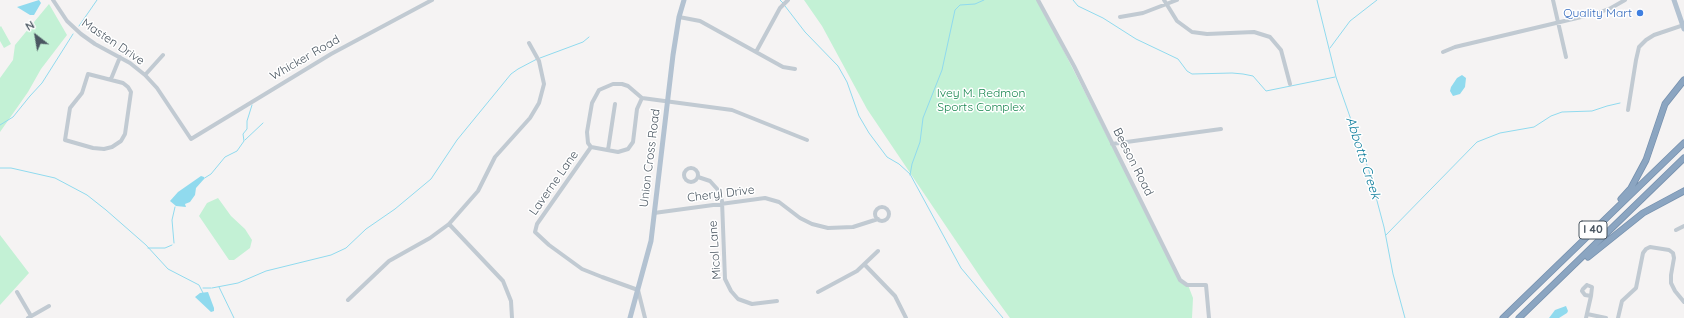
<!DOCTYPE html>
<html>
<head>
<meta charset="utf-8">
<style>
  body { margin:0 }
  #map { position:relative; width:1684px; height:318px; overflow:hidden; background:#f5f3f3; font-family:Quicksand,sans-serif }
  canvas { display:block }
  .north { position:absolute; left:16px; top:16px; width:40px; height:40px; -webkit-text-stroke:3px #fff; paint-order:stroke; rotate:329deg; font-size:11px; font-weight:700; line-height:16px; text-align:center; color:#4a5661 }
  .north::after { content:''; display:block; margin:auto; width:14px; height:18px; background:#4a5661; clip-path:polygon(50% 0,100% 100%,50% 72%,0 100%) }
</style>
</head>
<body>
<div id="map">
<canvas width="1684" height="318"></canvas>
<div class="north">N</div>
</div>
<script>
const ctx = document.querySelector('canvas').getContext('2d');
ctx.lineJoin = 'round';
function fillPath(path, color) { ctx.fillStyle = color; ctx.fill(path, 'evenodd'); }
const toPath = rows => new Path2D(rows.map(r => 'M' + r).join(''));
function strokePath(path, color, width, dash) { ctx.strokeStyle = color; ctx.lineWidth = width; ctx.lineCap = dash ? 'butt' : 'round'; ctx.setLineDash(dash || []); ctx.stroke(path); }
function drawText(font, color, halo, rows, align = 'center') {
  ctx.font = font + ' Quicksand,sans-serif'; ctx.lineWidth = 3; ctx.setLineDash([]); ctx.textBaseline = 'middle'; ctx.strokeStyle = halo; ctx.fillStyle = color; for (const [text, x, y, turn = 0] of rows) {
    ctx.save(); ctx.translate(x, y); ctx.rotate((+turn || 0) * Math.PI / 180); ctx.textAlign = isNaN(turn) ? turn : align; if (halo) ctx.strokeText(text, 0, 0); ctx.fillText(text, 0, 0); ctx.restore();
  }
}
const green = toPath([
  [804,0,1038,0,1180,280,1188,285,1193,298,1192,318,1010,318,983,281,867,109,822,26],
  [49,4,67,35,41,69,28,92,0,132,0,78,13,60,15,45],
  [1,26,11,44,4,48,0,41,0,27],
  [218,198,231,216,245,229,252,240,250,248,234,260,229,260,199,216,207,203],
  [0,235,29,273,0,305]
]);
const water = toPath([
  [39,0,41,3,34,15,30,15,17,7],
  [1462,75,1466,78,1465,87,1460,94,1453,96,1450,91,1451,87,1457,78],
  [201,176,204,177,204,179,196,188,195,195,190,202,185,204,186,207,176,206,170,201,178,192],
  [208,292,214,308,214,311,211,312,195,297,200,293],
  [1566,306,1568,311,1567,313,1559,318,1549,318,1555,310]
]);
const stream = toPath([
  [780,0,783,3],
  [1073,0,1078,6,1103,18,1136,39,1178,59,1187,71,1192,74,1232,73,1243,74,1253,76,1266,91,1335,77],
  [1317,0,1336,77,1369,171,1384,227,1393,274,1405,318],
  [785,6,805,32,838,66,847,82,859,116,869,133,887,157,899,164,910,174,961,268,1003,318],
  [79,26,97,0],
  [1330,48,1350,21,1377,0],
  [540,58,583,42,589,37],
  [0,125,13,117,30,96,42,83,73,34],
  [245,140,263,123],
  [0,168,11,168,55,178,87,195,106,210,146,245,168,269,199,285,203,293],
  [910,175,912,164,920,142,923,118,942,70,955,10,960,5,975,4,984,0],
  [203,179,211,174,225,157,237,151,244,141,243,134,247,129,247,121,252,105],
  [1386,235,1477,142,1500,133,1534,127,1551,116,1562,112,1592,111,1607,106,1620,103],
  [174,243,172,220,175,207],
  [148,248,165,248,172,245],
  [219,287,234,318],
  [203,288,211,288],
  [212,288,238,283,266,271,331,255,346,248,366,229,395,209,431,179,457,140,511,74,518,69,537,59]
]);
const minor = toPath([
  [53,0,67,21,81,34,95,44,130,63,145,75,157,88,191,139,331,54,432,0],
  [1038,0,1074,66,1180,280,1187,285,1206,285,1209,318],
  [1164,0,1177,21,1192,32,1207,34,1254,32,1270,37,1281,50,1290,84],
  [1553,0,1566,57],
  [679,17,700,21,783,67,795,69],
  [1120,17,1143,13,1177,0],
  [756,52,780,8,788,0],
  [1443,52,1455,47,1598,13,1611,8,1625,0],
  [88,74,123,83,128,87,131,92,125,134,121,141,112,147,104,149,93,148,65,140,70,108,82,93,88,74],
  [145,75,163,55],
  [111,79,120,57],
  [642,98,637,109,633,142,628,149,618,152,591,147,588,143,587,132,592,103,599,90,613,84,622,84,628,86,642,98,732,110,807,140],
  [1628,110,1636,60,1639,47,1646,40,1654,35,1684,25],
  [1112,144,1221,129],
  [591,147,537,224,535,232,549,245,582,269,602,277,638,290,645,318],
  [608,150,615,104],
  '684 175a7 7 0 1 1 14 0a7 7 0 1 1-14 0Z',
  [698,177,710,181,719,191,722,201,725,279,731,291,738,299,752,304,777,301],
  '875 214a7 7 0 1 1 14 0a7 7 0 1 1-14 0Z',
  [654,213,765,198,779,202,800,218,812,224,828,228,853,227,878,219],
  [449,224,503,281,511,301,512,318],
  [1676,230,1684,226],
  [865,265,895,296,906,318],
  [1587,285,1592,287,1591,296,1585,295,1582,291,1583,289,1587,285],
  [17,292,31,316],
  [818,292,857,271,878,251],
  [348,300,389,261,430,238,449,224,478,191,495,157,530,118,539,103,544,84,539,61,529,43],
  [1587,314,1606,318],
  [28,318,49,306],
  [1586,318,1591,296],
  [1618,318,1622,301,1636,288,1643,253,1646,249,1650,247,1669,250,1673,253,1674,258,1671,275,1671,283,1675,291,1684,302]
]);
const major = toPath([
  [1674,0,1684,29],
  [630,318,651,241,673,55,679,17,684,0]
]);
const highway = toPath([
  [1621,199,1631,188,1646,160,1665,104,1684,80],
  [1588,257,1643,213,1684,191],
  [1503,318,1684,143],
  [1519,318,1684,158]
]);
const markers = [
  [1640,13,4,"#3f7fe0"]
];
const shields = [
  [1593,230,28]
];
const shieldNames = [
  ["I 40",1593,230]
];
const shopNames = [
  ["Quality Mart",1632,13]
];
const streetNames = [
  ["Masten Drive",113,42,34],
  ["Whicker Road",305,58,-30],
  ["Union Cross Road",650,158,-83],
  ["Beeson Road",1133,162,63],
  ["Laverne Lane",554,183,-55],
  ["Cheryl Drive",721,194,-7],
  ["Micol Lane",715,250,-94]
];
const parkNames = [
  ["Ivey M. Redmon",981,93],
  ["Sports Complex",981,107]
];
const waterNames = [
  ["Abbotts Creek",1363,158,72]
];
fillPath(green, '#c3f1d5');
fillPath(water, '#90daee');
strokePath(stream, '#90daee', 1);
strokePath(highway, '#7690ad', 7);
strokePath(minor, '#c1cad2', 4);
strokePath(major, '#b3c2d1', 5);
strokePath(highway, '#8ba5c1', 5.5);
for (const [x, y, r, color] of markers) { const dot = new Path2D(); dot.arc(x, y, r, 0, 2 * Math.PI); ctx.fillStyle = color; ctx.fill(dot); strokePath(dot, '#fff', 1.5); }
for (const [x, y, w] of shields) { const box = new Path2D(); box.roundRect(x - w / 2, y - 9, w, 18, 3); ctx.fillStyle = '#fff'; ctx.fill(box); strokePath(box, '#4a5661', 1); }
drawText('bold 11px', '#4a5661', null, shieldNames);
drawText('12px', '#366cbe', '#fff', shopNames, 'right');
drawText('12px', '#4a5661', '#fff', streetNames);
drawText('12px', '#17864f', '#fff', parkNames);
drawText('italic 13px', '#0c7c9b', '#fff', waterNames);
</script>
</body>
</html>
